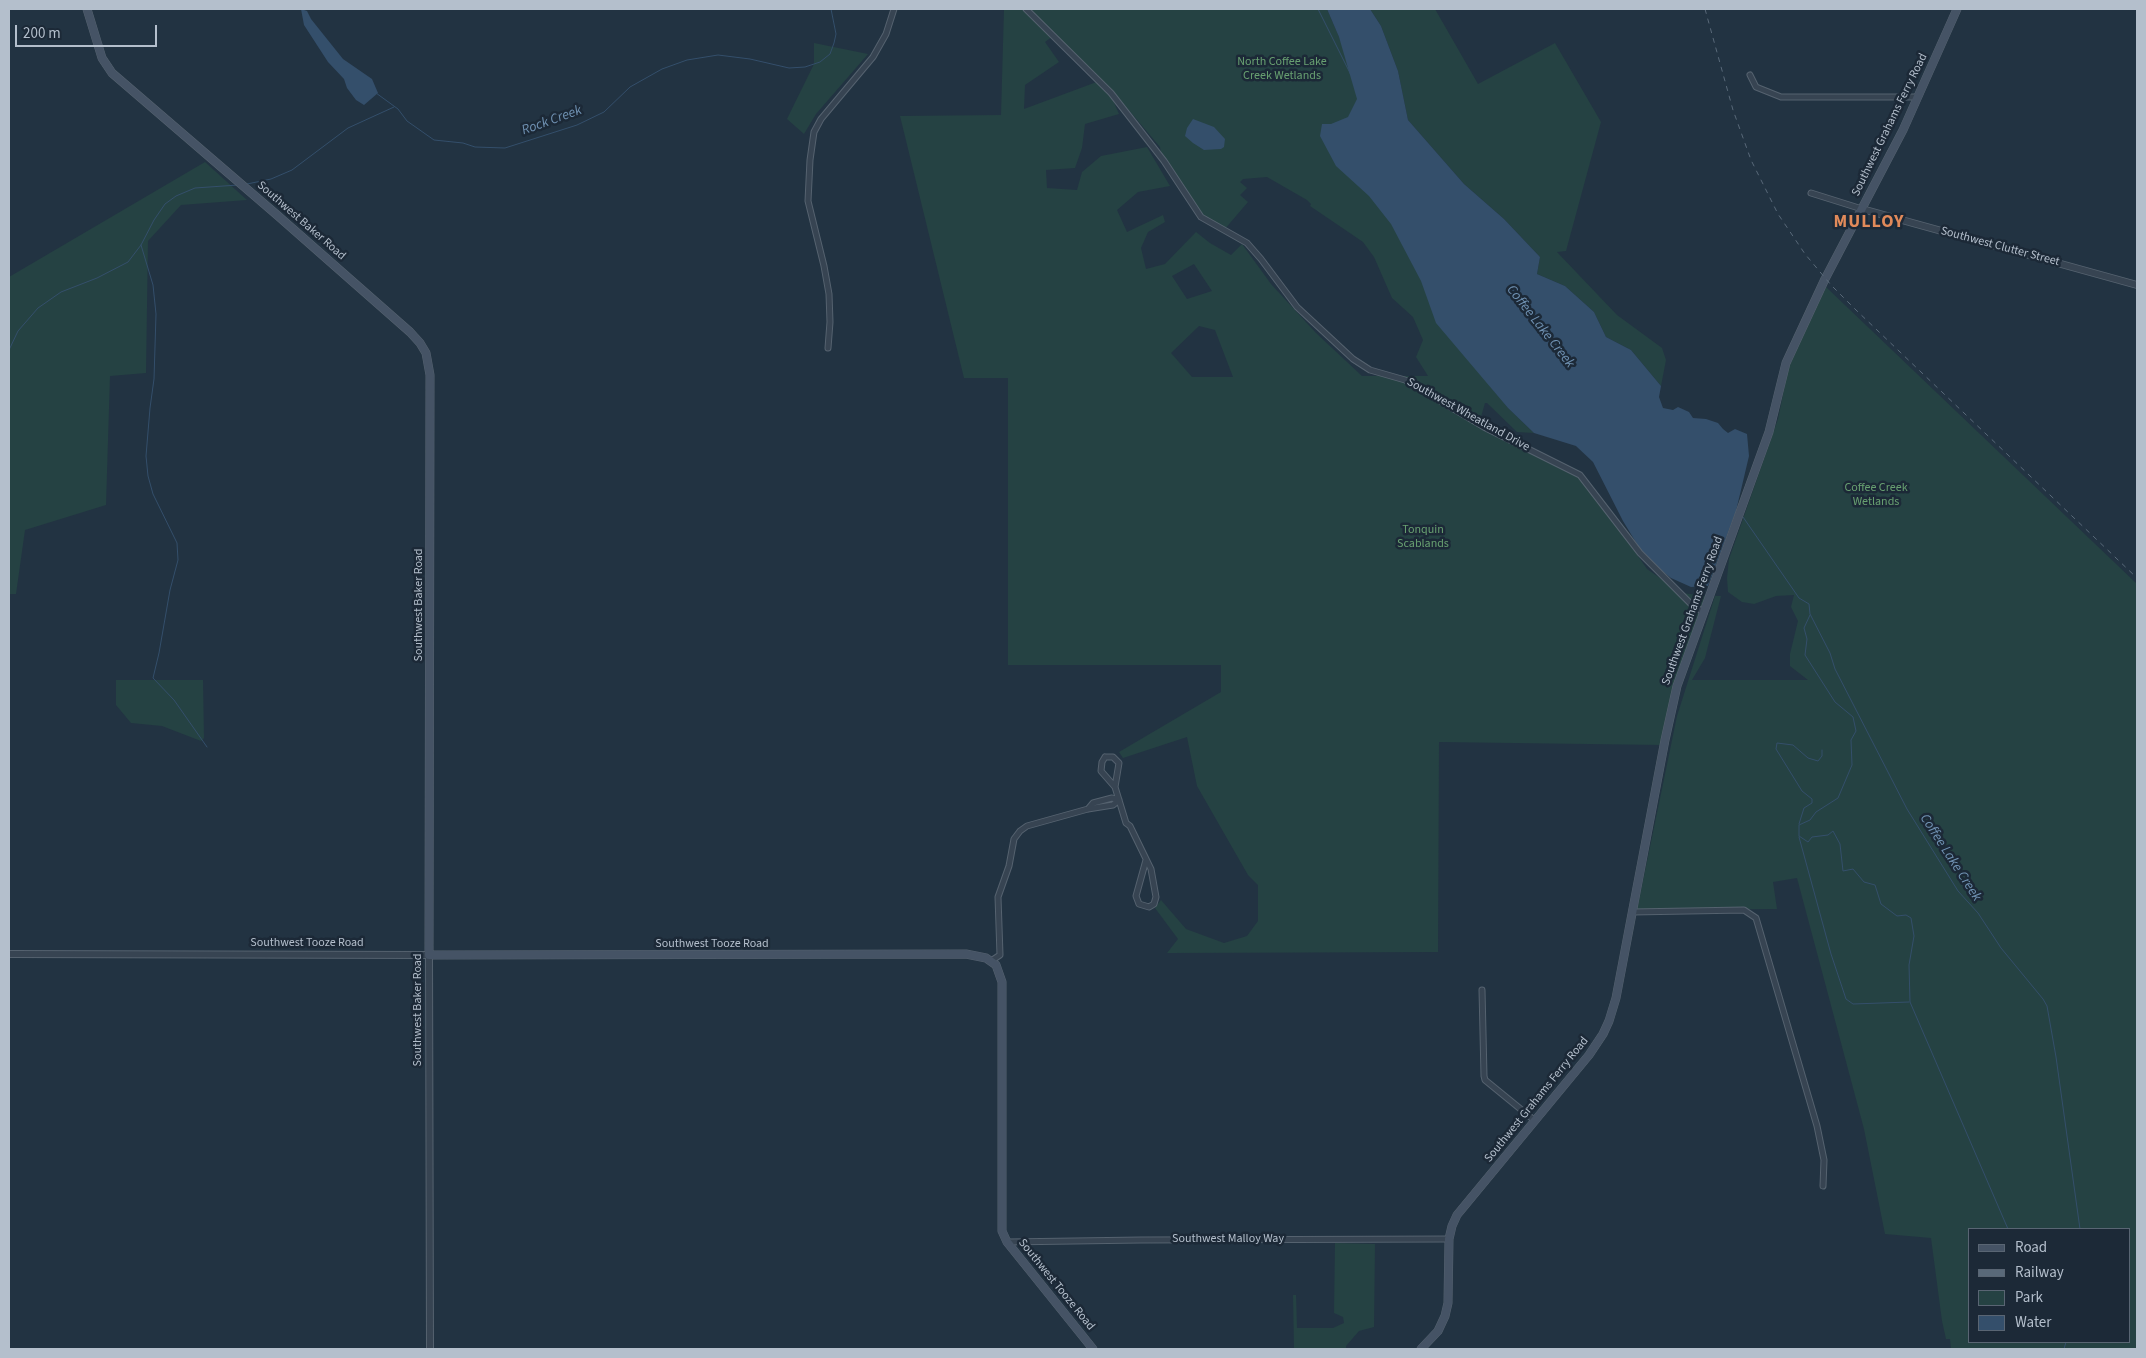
<!DOCTYPE html>
<html>
<head>
<meta charset="utf-8">
<style>
  body { margin:0 }
  #map { position:relative; width:2146px; height:1358px; overflow:hidden; background:#223342; font-family:"Source Sans 3",sans-serif }
  canvas { display:block }
  .frame { position:absolute; inset:0; border:10px solid #b4bfcc; pointer-events:none }
  .legend { position:absolute; left:1968px; top:1228px; width:162px; height:115px; box-sizing:border-box; background:#1c2937; border:1px solid #596573; margin:0; padding:6px 9px; list-style:none; font-size:15px; color:#b4bfcc }
  .legend li { display:flex; align-items:center; gap:10px; height:25px }
  .legend b { width:25px; border:1px solid #596573 }
  .scale { position:absolute; left:15px; top:25px; width:142px; height:22px; box-sizing:border-box; border:2px solid #b4bfcc; border-top:0; padding-left:6px; font-size:15px; line-height:18px; white-space:nowrap; color:#b4bfcc; -webkit-text-stroke:4px #1c2937; paint-order:stroke }
</style>
</head>
<body>
<div id="map">
<canvas width="2146" height="1358"></canvas>
<div class="frame"></div>
<ul class="legend">
<li><b style="height:6px;background:#455365"></b>Road</li>
<li><b style="height:6px;background:#596979"></b>Railway</li>
<li><b style="height:14px;background:#254243"></b>Park</li>
<li><b style="height:14px;background:#344f6b"></b>Water</li>
</ul>
<div class="scale">200 m</div>
</div>
<script>
const ctx = document.querySelector('canvas').getContext('2d');
ctx.lineJoin = 'round';
function fillPath(path, color) { ctx.fillStyle = color; ctx.fill(path, 'evenodd'); }
const toPath = rows => new Path2D(rows.map(r => 'M' + r).join(''));
function strokePath(path, color, width, dash) { ctx.strokeStyle = color; ctx.lineWidth = width; ctx.lineCap = dash ? 'butt' : 'round'; ctx.setLineDash(dash || []); ctx.stroke(path); }
function drawText(font, color, halo, rows, align = 'center') {
  ctx.font = font + ' "Source Sans 3",sans-serif'; ctx.lineWidth = 5; ctx.setLineDash([]); ctx.textBaseline = 'middle'; ctx.strokeStyle = halo; ctx.fillStyle = color; for (const [text, x, y, turn = 0] of rows) {
    ctx.save(); ctx.translate(x, y); ctx.rotate((+turn || 0) * Math.PI / 180); ctx.textAlign = isNaN(turn) ? turn : align; if (halo) ctx.strokeText(text, 0, 0); ctx.fillText(text, 0, 0); ctx.restore();
  }
}
const green = toPath([
  [1004,9,1327,9,1490,386,1508,408,1534,433,1517,432,1487,403,1485,403,1479,424,1578,470,1647,569,1682,593,1706,596,1662,745,1439,742,1438,952,1167,953,1178,939,1155,908,1161,900,1186,929,1224,943,1247,936,1258,921,1258,885,1248,875,1197,786,1187,737,1123,758,1119,752,1221,692,1221,665,1008,665,1008,378,964,378,900,116,1001,115],
  [1053,36,1082,65,1102,80,1024,109,1025,85,1059,62,1045,42],
  [1105,82,1160,147,1162,158,1206,221,1224,230,1248,202,1240,195,1247,188,1240,182,1243,179,1267,177,1307,200,1311,204,1310,206,1363,242,1374,257,1392,298,1413,317,1423,340,1416,357,1428,376,1362,376,1316,333,1271,284,1242,244,1231,255,1210,243,1196,232,1165,264,1146,269,1141,248,1148,232,1165,222,1163,215,1127,232,1117,210,1138,192,1170,186,1147,147,1101,156,1082,172,1077,190,1047,188,1046,170,1075,168,1082,148,1085,124,1119,114],
  [1194,264,1212,291,1187,299,1172,276],
  [1199,326,1215,330,1233,377,1192,377,1171,353],
  [1370,9,1435,9,1478,84,1555,43,1601,122,1566,251,1557,252,1617,315,1662,348,1666,360,1661,386,1631,350,1606,337,1594,312,1565,286,1537,274,1540,257,1504,219,1464,184,1408,120,1398,71,1381,26],
  [814,43,868,54,816,114,804,134,787,119,814,64],
  [205,162,247,200,181,205,148,241,146,373,110,376,106,505,25,530,16,594,9,594,9,277],
  [1826,287,2137,584,2137,1349,1951,1349,1950,1339,1946,1339,1942,1321,1931,1238,1885,1234,1864,1129,1797,878,1773,882,1777,909,1637,910,1677,716,1715,596,1721,596,1705,658,1692,680,1808,680,1790,666,1790,654,1798,621,1791,607,1794,595,1776,596,1754,604,1742,602,1728,592,1727,578,1729,559,1778,419,1787,375,1785,375],
  [1970,1229,2130,1229,2130,1342,1970,1342],
  [116,680,203,680,204,738,201,741,162,726,131,723,116,705],
  [1335,1243,1375,1244,1374,1327,1359,1331,1346,1346,1346,1349,1294,1349,1293,1295,1296,1295,1297,1328,1333,1328,1344,1323,1343,1317,1334,1313]
]);
const water = toPath([
  [301,9,307,11,311,19,343,59,372,79,378,93,364,105,356,100,347,88,344,79,328,62,304,25],
  [1327,9,1370,9,1381,26,1398,71,1408,120,1464,184,1504,219,1540,257,1537,274,1565,286,1594,312,1606,337,1631,350,1661,386,1659,397,1663,408,1673,410,1678,407,1689,412,1693,418,1706,419,1718,423,1723,429,1728,433,1735,429,1747,434,1749,456,1736,511,1708,586,1691,587,1671,578,1657,567,1640,549,1623,521,1593,462,1576,446,1534,433,1508,408,1436,323,1421,281,1391,224,1369,196,1336,166,1320,136,1322,124,1331,124,1348,117,1357,99,1339,37],
  [1193,119,1214,127,1225,139,1224,147,1221,149,1204,150,1193,143,1185,136,1187,128]
]);
const stream = toPath([
  [1318,9,1351,75],
  [376,93,398,109,407,121,434,140,463,143,475,147,505,148,577,125,604,112,630,87,662,69,687,60,718,55,750,59,789,68,805,67,820,62,830,54,834,43,836,34,831,9],
  [247,184,271,179,292,170,348,128,394,107],
  [141,245,153,285,156,314,154,379,150,408,146,456,148,476,153,494,177,543,178,560,170,590,159,653,153,678,174,700,207,747],
  [9,350,18,331,38,308,61,292,97,278,128,262,141,245,154,220,165,204,176,196,195,188,238,185],
  [1743,517,1799,598,1809,604,1810,614,1830,653,1835,669,1907,809,1958,891,1978,913,2001,948,2043,999,2047,1006,2056,1057,2080,1229],
  [1810,615,1804,628,1807,639,1805,655,1835,702,1853,717,1856,731,1851,740,1852,765,1838,798,1816,812,1810,820,1799,825,1799,836,1808,842,1812,837,1828,835,1833,831,1840,844,1843,871,1853,869,1864,882,1875,885,1881,904,1897,916,1906,915,1911,918,1914,936,1909,965,1910,1002,2008,1229],
  [1799,824,1804,808,1812,803,1812,799,1802,791,1776,749,1777,743,1793,745,1808,758,1818,761,1822,756,1822,750],
  [1799,837,1831,954,1846,999,1853,1004,1909,1002],
  [2064,1349,2066,1342]
]);
const minor = toPath([
  [1026,9,1111,93,1164,161,1201,217,1247,243,1261,259,1297,307,1353,359,1370,370,1405,380,1484,427,1580,475,1640,553,1694,607,1704,612],
  [1750,75,1756,87,1781,97,1917,97],
  [1811,193,1862,209],
  [828,348,830,322,829,294,824,266,808,201,810,160,814,132,821,119,873,57,886,34,894,9],
  [1105,757,1113,757,1119,763,1115,787,1101,771,1102,762,1105,757],
  [1115,787,1126,823,1130,826,1149,865,1151,869,1156,897,1154,904,1149,907,1139,904,1136,896,1146,860],
  [1088,809,1093,803,1112,798,1119,800],
  [1632,912,1744,910,1756,918,1817,1126,1824,1160,1823,1186],
  [991,961,1000,955,998,897,1009,866,1014,839,1020,831,1027,826,1088,809,1113,805,1119,800],
  [1482,990,1484,1076,1485,1080,1534,1120],
  [1007,1242,1141,1240,1449,1239]
]);
const tertiary = toPath([
  [1862,209,2137,285],
  [9,954,429,955,430,1349]
]);
const secondary = toPath([
  [87,9,102,58,112,73,277,215,410,332,420,343,426,353,430,375,429,955,966,954,986,958,996,965,1002,982,1002,1231,1007,1242,1093,1349],
  [1421,1349,1438,1331,1445,1316,1448,1303,1449,1239,1452,1226,1457,1215,1589,1055,1603,1034,1609,1021,1616,998,1665,740,1677,686,1769,432,1786,363,1825,279,1903,130,1957,9]
]);
const rail = toPath([
  [1705,9,1733,110,1751,160,1778,214,1805,254,1831,285,1856,310,2137,578]
]);
const parkNames = [
  ["North Coffee Lake",1282,62],
  ["Creek Wetlands",1282,76],
  ["Coffee Creek",1876,488],
  ["Wetlands",1876,502],
  ["Tonquin",1423,530],
  ["Scablands",1423,544]
];
const streetNames = [
  ["Southwest Grahams Ferry Road",1890,125,-64],
  ["Southwest Baker Road",301,221,41],
  ["Southwest Clutter Street",2000,247,15],
  ["Southwest Wheatland Drive",1468,415,29],
  ["Southwest Baker Road",419,605,-90],
  ["Southwest Grahams Ferry Road",1693,611,-70],
  ["Southwest Tooze Road",307,943],
  ["Southwest Tooze Road",712,944],
  ["Southwest Baker Road",418,1010,-90],
  ["Southwest Grahams Ferry Road",1537,1100,-51],
  ["Southwest Malloy Way",1228,1239],
  ["Southwest Tooze Road",1056,1285,51]
];
const waterNames = [
  ["Rock Creek",552,121,-20],
  ["Coffee Lake Creek",1540,327,52],
  ["Coffee Lake Creek",1950,858,57]
];
const districtNames = [
  ["MULLOY",1869,223]
];
fillPath(green, '#254243');
fillPath(water, '#344f6b');
strokePath(stream, '#344f6b', 1);
strokePath(minor, '#55626f', 7);
strokePath(tertiary, '#55626f', 8);
strokePath(secondary, '#55626f', 9);
strokePath(minor, '#374452', 5);
strokePath(tertiary, '#374452', 6);
strokePath(secondary, '#455365', 8);
strokePath(rail, '#596979', 1, [5, 5]);
drawText('12px', '#68a071', '#1c2937', parkNames);
drawText('12px', '#b4bfcc', '#1c2937', streetNames);
drawText('italic 14px', '#7092b3', '#1c2937', waterNames);
ctx.letterSpacing = '1px';
drawText('bold 18px', '#e18a5a', '#1c2937', districtNames);
ctx.letterSpacing = '0px';
</script>
</body>
</html>
